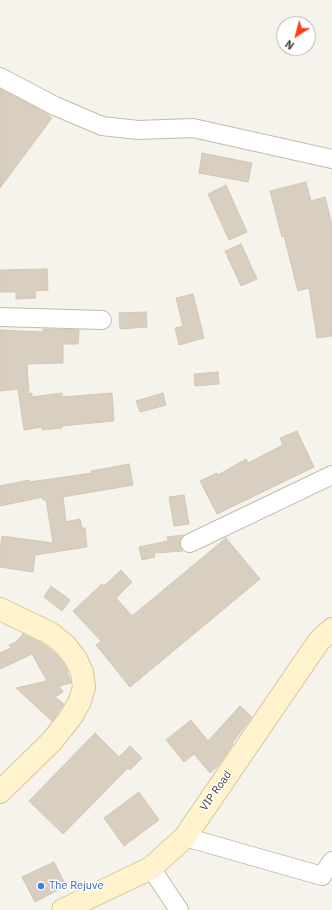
<!DOCTYPE html>
<html>
<head>
<meta charset="utf-8">
<style>
  body { margin:0 }
  #map { position:relative; width:332px; height:910px; overflow:hidden; background:#f6f3ec; font-family:"IBM Plex Sans",sans-serif }
  canvas { display:block }
  .north { position:absolute; left:276px; top:16px; width:40px; height:40px; box-sizing:border-box; background:#fff; border:1px solid #b7b4b0; border-radius:50%; rotate:216deg; font-size:11px; font-weight:700; line-height:16px; text-align:center; color:#4b4439 }
  .north::after { content:''; display:block; margin:auto; width:14px; height:18px; background:#fc3f1d; clip-path:polygon(50% 0,100% 100%,50% 72%,0 100%) }
</style>
</head>
<body>
<div id="map">
<canvas width="332" height="910"></canvas>
<div class="north">N</div>
</div>
<script>
const ctx = document.querySelector('canvas').getContext('2d');
ctx.lineJoin = 'round';
function fillPath(path, color) { ctx.fillStyle = color; ctx.fill(path, 'evenodd'); }
const toPath = rows => new Path2D(rows.map(r => 'M' + r).join(''));
function strokePath(path, color, width, dash) { ctx.strokeStyle = color; ctx.lineWidth = width; ctx.lineCap = dash ? 'butt' : 'round'; ctx.setLineDash(dash || []); ctx.stroke(path); }
function drawText(font, color, halo, rows, align = 'center') {
  ctx.font = font + ' "IBM Plex Sans",sans-serif'; ctx.lineWidth = 3; ctx.setLineDash([]); ctx.textBaseline = 'middle'; ctx.strokeStyle = halo; ctx.fillStyle = color; for (const [text, x, y, turn = 0] of rows) {
    ctx.save(); ctx.translate(x, y); ctx.rotate((+turn || 0) * Math.PI / 180); ctx.textAlign = isNaN(turn) ? turn : align; if (halo) ctx.strokeText(text, 0, 0); ctx.fillText(text, 0, 0); ctx.restore();
  }
}
const building = toPath([
  [0,89,46,113,52,118,0,188,0,89],
  [202,153,252,163,248,182,199,173,202,153],
  [306,182,311,201,325,197,332,225,332,336,317,338,309,288,298,291,284,236,282,237,270,191,306,182],
  [226,185,247,232,229,240,208,194,226,185],
  [241,244,257,279,241,286,225,251,241,244],
  [47,269,48,290,35,291,36,298,16,299,16,292,0,292,0,270,47,269],
  [193,294,204,338,179,345,175,328,183,326,176,298,193,294],
  [146,312,147,327,120,329,119,313,146,312],
  [43,329,79,330,78,344,63,344,63,363,27,364,29,394,32,393,32,397,62,393,62,397,112,393,114,421,61,426,62,428,42,430,42,427,24,430,18,389,0,391,0,330,43,332,43,329],
  [218,372,219,384,195,386,194,374,218,372],
  [163,393,166,405,140,412,136,401,163,393],
  [297,431,314,467,217,514,200,481,217,473,218,475,246,459,248,463,283,445,280,438,297,431],
  [129,464,133,485,63,497,66,522,80,519,82,528,85,528,87,547,35,555,33,572,0,567,0,549,2,536,53,543,46,500,43,500,43,497,0,506,0,486,29,480,30,482,92,473,91,471,129,464],
  [184,495,189,524,174,526,169,497,184,495],
  [183,535,180,543,180,547,183,551,154,553,155,557,142,560,139,547,168,541,167,537,183,535],
  [226,538,260,579,130,687,96,645,101,641,73,611,102,584,104,586,121,570,132,582,116,598,132,616,226,538],
  [51,586,70,600,62,611,44,597,51,586],
  [23,634,43,644,56,654,66,667,71,683,59,686,63,692,55,697,64,704,52,721,16,688,47,681,32,654,0,669,0,653,11,648,9,645,16,642,23,634],
  [240,706,252,717,232,743,233,744,218,766,210,773,194,754,184,762,166,740,191,720,208,741,240,706],
  [95,733,119,757,130,746,142,758,130,770,128,768,63,834,29,801,95,733],
  [139,792,159,820,124,846,104,818,139,792],
  [54,862,66,886,35,902,22,877,54,862]
]);
const minor = toPath([
  [0,77,55,106,102,126,138,130,193,128,332,159],
  [0,317,102,320],
  [190,543,332,475],
  [185,837,322,876,332,861],
  [151,868,179,910]
]);
const secondary = toPath([
  [0,609,50,633,65,645,76,659,82,672,84,687,80,701,71,717,52,741,0,792],
  [63,910,151,868,185,837,319,641,332,629]
]);
const markers = [
  [41,886,4,"#3f7fe0"]
];
const streetNames = [
  ["VIP Road",216,791,-55]
];
const shopNames = [
  ["The Rejuve",49,886]
];
fillPath(building, '#d8cfc1');
strokePath(building, '#d3c7b4', 1);
strokePath(minor, '#c2bbae', 20);
strokePath(secondary, '#d6c79b', 24);
strokePath(minor, '#fff', 18);
strokePath(secondary, '#fff3cd', 22);
for (const [x, y, r, color] of markers) { const dot = new Path2D(); dot.arc(x, y, r, 0, 2 * Math.PI); ctx.fillStyle = color; ctx.fill(dot); strokePath(dot, '#fff', 1.5); }
drawText('11px', '#4b4439', '#fff', streetNames);
drawText('11px', '#366cbe', '#fff', shopNames, 'left');
</script>
</body>
</html>
